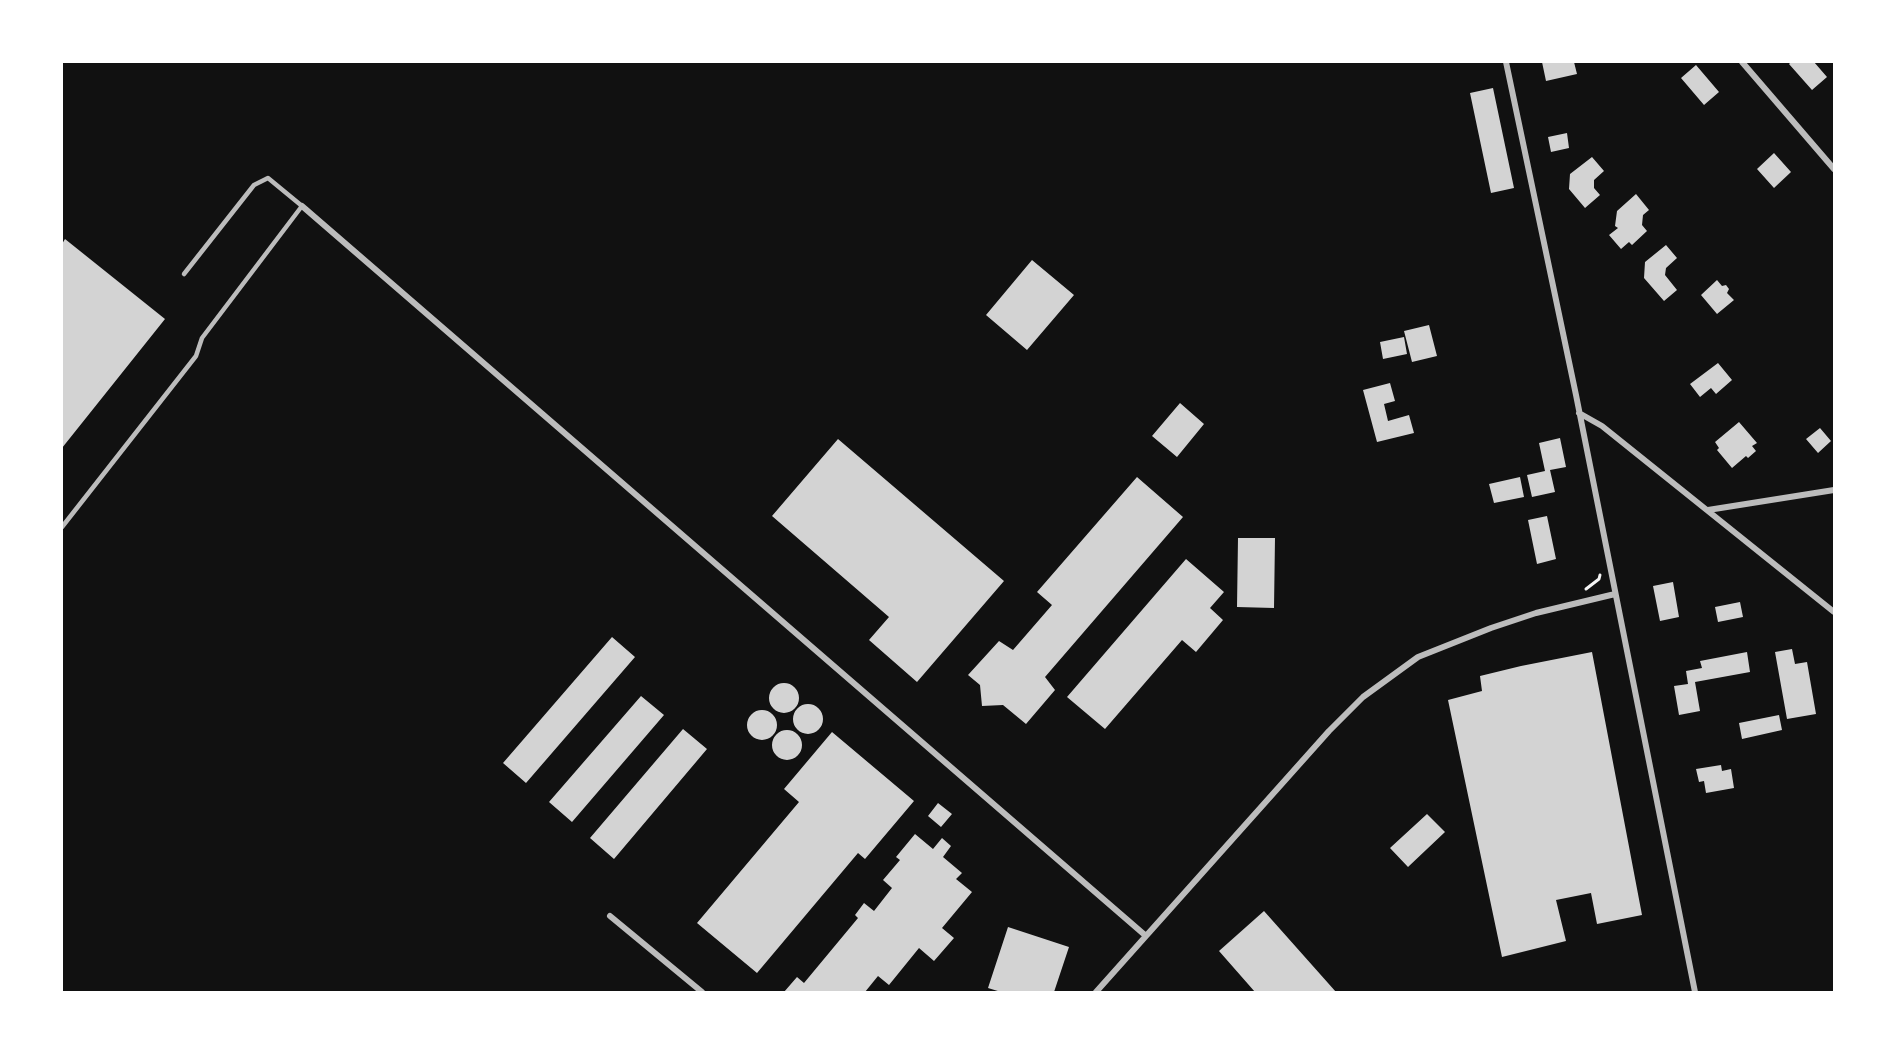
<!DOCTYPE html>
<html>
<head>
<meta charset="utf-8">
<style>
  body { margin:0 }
  #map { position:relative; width:1896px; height:1054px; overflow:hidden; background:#111; font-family:"Golos Text",sans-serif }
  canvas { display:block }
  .frame { position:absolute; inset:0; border:63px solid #fff; pointer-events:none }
</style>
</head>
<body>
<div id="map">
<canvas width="1896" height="1054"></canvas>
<div class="frame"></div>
</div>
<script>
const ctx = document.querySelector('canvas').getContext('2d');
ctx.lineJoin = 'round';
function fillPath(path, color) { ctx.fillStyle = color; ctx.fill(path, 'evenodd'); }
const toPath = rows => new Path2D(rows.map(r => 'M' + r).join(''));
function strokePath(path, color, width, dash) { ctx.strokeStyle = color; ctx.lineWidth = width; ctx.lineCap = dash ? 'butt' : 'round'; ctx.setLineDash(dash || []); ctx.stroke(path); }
const building = toPath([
  [1542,62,1574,62,1577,74,1546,81],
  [1791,62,1814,62,1827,77,1812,90,1789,64],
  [1696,65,1719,92,1704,105,1681,78],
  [1493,88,1514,188,1491,193,1470,93],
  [1567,133,1569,148,1551,152,1548,137],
  [1774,153,1791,172,1774,188,1757,169],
  [1592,157,1604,171,1594,180,1594,188,1600,195,1585,208,1569,189,1570,174],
  [1636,194,1649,210,1643,215,1642,225,1647,231,1632,245,1629,242,1621,249,1609,235,1618,228,1615,226,1617,211],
  [65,239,165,319,62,448,62,244],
  [1666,245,1677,258,1666,268,1665,275,1677,290,1664,301,1644,278,1645,262],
  [1032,260,1074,295,1027,350,986,315],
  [1717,280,1722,286,1726,285,1729,289,1727,293,1734,300,1717,314,1701,295],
  [1429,325,1437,356,1412,362,1404,331],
  [1404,337,1407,354,1383,359,1380,342],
  [1718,363,1732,380,1716,394,1711,388,1700,397,1690,384],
  [1390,383,1395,401,1384,404,1388,421,1409,415,1414,433,1377,442,1363,390],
  [1180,403,1204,424,1177,457,1152,436],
  [1739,422,1757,443,1752,446,1756,451,1748,458,1746,456,1732,468,1717,450,1719,448,1715,442],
  [1820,428,1831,441,1818,453,1806,439],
  [1560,438,1566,467,1550,470,1555,492,1532,497,1527,475,1545,471,1539,443],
  [838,439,1004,581,917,682,869,640,889,617,772,516],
  [1137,477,1183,517,1045,677,1055,690,1026,724,1003,705,982,706,980,685,968,675,999,641,1013,650,1052,605,1037,592],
  [1520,477,1524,497,1494,503,1489,484],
  [1547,516,1556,559,1537,564,1528,520],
  [1238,538,1275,538,1274,608,1237,607],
  [1186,559,1224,592,1210,608,1223,620,1196,652,1182,640,1105,729,1067,697],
  [1673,582,1679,617,1660,621,1653,586],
  [1740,602,1743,617,1718,622,1715,607],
  [612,637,635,657,526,783,503,763],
  [1792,649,1795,664,1807,662,1816,714,1787,719,1775,652],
  [1592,652,1642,915,1597,924,1591,893,1556,900,1566,941,1502,957,1448,700,1482,691,1480,676,1521,666],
  [1747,652,1750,672,1695,682,1700,711,1679,715,1674,686,1688,684,1686,671,1702,668,1700,661],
  '769 698a15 15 0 1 1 30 0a15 15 0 1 1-30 0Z',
  [641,696,664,715,572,822,549,802],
  '793 719a15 15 0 1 1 30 0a15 15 0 1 1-30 0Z',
  '747 725a15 15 0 1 1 30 0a15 15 0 1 1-30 0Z',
  [1779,715,1782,730,1742,739,1739,723],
  [683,729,707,749,614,859,590,838],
  '772 745a15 15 0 1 1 30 0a15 15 0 1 1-30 0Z',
  [832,732,914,801,865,859,858,853,757,973,697,923,799,802,784,789],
  [1721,765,1722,771,1731,769,1734,788,1706,793,1704,781,1699,782,1696,769],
  [938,803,952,814,941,827,928,816],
  [1427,814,1445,832,1408,867,1390,848],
  [915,834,933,849,942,838,951,846,943,857,962,873,956,879,972,892,942,928,954,938,934,961,919,948,889,985,878,976,865,992,784,992,797,977,804,983,858,918,855,915,864,903,874,911,892,888,883,880,900,860,896,857],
  [1264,911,1336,992,1255,992,1219,951],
  [1008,927,1069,947,1054,992,1001,992,988,988]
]);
const path = toPath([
  [1586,589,1599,579,1600,575]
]);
const service = toPath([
  [62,527,196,356,202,338,302,206,268,178,254,185,184,274]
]);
const minor = toPath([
  [1506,62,1576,395,1695,992],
  [1742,62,1834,169],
  [302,206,1146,936],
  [1579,413,1602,426,1834,612],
  [1708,510,1834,490],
  [610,916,702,992],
  [1096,992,1329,731,1363,697,1418,657,1491,628,1536,613,1615,594]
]);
fillPath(building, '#d3d3d3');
strokePath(path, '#f5f5f5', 3);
strokePath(service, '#bcbcbc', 4.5);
strokePath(minor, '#bcbcbc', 6);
</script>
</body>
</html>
